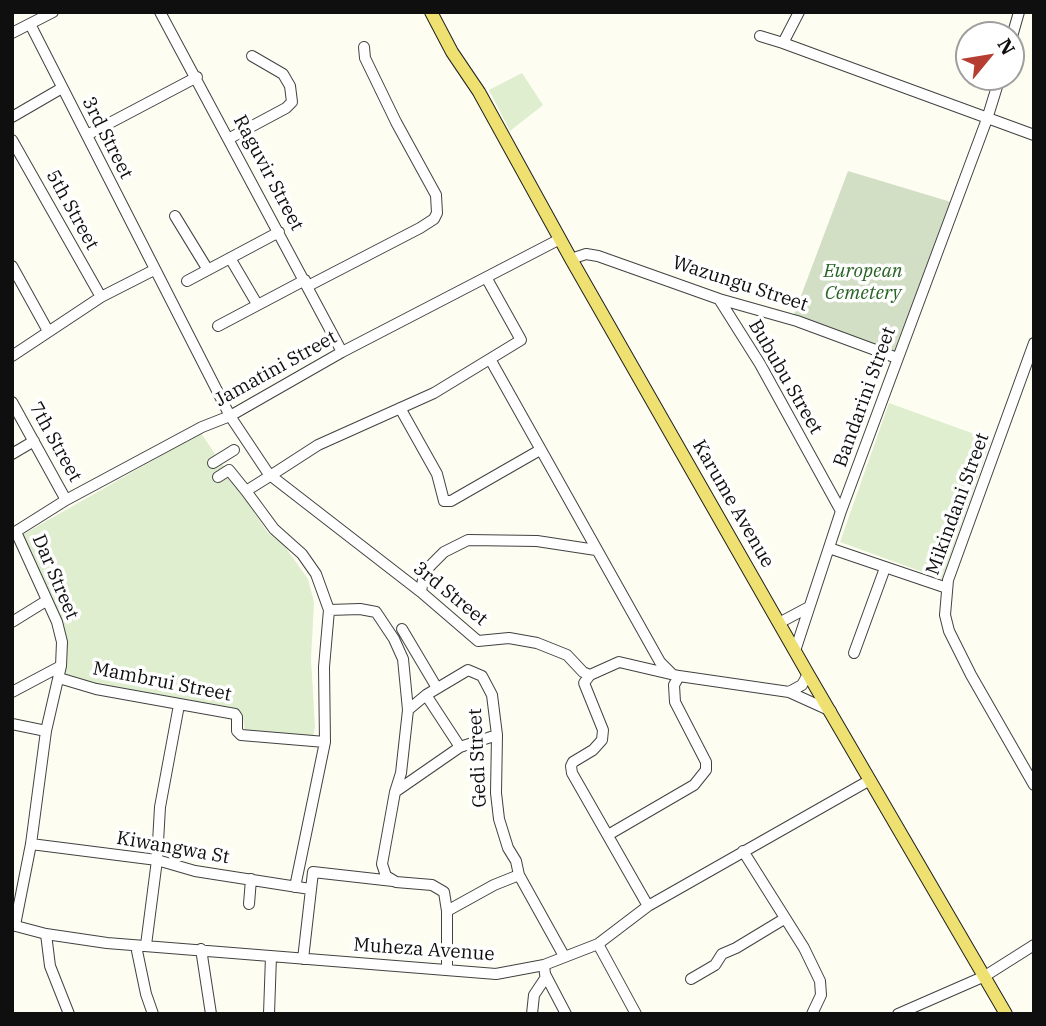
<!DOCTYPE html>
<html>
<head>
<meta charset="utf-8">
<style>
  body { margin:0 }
  #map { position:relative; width:1046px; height:1026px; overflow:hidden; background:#fefdf2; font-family:"IBM Plex Serif",serif }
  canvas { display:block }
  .frame { position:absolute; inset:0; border:14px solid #0f0f0f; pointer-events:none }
  .north { position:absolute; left:955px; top:21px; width:70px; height:70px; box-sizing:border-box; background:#fff; border:2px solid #9f9f9f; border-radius:50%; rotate:60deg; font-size:19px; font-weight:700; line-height:28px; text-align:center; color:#0f0f0f }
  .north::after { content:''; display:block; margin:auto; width:24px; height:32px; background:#b53d31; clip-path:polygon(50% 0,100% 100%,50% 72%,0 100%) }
</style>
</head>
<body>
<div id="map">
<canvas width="1046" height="1026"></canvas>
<div class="frame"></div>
<div class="north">N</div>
</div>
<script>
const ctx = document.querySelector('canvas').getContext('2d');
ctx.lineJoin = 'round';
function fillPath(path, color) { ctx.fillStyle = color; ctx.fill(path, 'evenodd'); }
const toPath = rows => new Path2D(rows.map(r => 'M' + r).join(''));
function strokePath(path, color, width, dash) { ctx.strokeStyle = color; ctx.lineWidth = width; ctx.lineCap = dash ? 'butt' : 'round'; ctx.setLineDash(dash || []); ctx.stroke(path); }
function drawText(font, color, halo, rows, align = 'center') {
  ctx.font = font + ' "IBM Plex Serif",serif'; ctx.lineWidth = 7; ctx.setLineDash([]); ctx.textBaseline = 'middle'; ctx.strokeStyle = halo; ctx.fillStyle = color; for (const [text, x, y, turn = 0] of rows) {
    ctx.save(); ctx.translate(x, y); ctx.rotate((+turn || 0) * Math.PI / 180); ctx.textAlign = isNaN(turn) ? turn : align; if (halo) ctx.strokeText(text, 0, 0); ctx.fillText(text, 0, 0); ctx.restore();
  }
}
const cemetery = toPath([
  [848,171,951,202,894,355,793,317]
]);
const pitch = toPath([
  [522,73,543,105,510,131,489,90],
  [889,403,991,440,942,579,840,542],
  [201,433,268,533,283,544,308,579,314,602,311,659,315,727,313,736,245,732,243,717,237,709,97,684,65,675,65,631,22,535]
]);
const minor = toPath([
  [160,12,342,352],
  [30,24,230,416,270,476,246,491,274,529,302,554,316,574,329,610,324,667,325,742,295,887],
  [12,33,53,12],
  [760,36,783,43,1034,135],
  [1011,40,1019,12],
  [783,43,799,12],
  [12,117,62,88],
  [87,135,197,77],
  [230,138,286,108,292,102,290,86,283,74,252,56],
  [12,140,101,297],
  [175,216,208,270],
  [230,258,257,304],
  [571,259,586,254,598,256,719,299,797,321,897,358],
  [12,266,48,331],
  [187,281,279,232],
  [308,286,420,228,434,219,437,213,436,195,396,122,365,58,364,47],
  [719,299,760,364,841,511],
  [218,326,305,280],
  [1034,343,948,580,945,615,949,631,971,675,1034,785],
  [12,356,101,297,154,270],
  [490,359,660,662,672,674],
  [12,402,66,500],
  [400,408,437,474,444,501,451,501,540,450],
  [12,454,34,441],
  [213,463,234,450],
  [270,475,421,592,478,641,509,638,537,643,567,655,583,672,590,675,619,662,679,676,789,692,831,711],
  [270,476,318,445,434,393,521,340,487,279],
  [218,477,229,470,246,491],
  [12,534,66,500,202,427,230,416,342,352,560,239],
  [829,548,947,588],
  [421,592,424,573,432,564,444,552,468,540,537,541,596,550],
  [329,610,360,609,376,612,394,639,403,659,408,710,401,773,395,792,382,864,386,876,396,882,432,885,444,892,447,911,447,970],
  [12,622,46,601],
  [779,623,809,607],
  [402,629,437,688],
  [795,651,841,511,987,119,1000,77],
  [854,653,885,568],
  [590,675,584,683,603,730,602,740,593,750,573,762,571,766,572,773,648,906],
  [59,678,96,689,235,714,237,717,237,731,241,735,325,742],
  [12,692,61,666],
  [789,692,802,685,808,674],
  [426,695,460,747],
  [408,710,426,695,468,670,482,676,492,695,497,735,496,793,499,819,508,848,516,861,519,875,564,956],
  [12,724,46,731],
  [395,792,460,747,497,735],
  [608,835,694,785,706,770,706,762,675,702,674,685,679,676],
  [31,844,157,860,195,871,310,889],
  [743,851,804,948,820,981,821,995,812,1014],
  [249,904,251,879],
  [447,911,494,885,519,875],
  [12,925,46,934,107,943,496,974,544,965,598,944,648,906,870,780],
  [15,925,31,844,46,731,61,666,62,642,57,622,16,532],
  [46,934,50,966,69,1014],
  [598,944,636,1014],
  [146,945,157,860,160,807,179,705],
  [136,946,146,994,153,1014],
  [201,949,211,1014],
  [303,959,313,872,393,881],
  [544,965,545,974,566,1014],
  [691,979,715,965,722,954,736,948,784,919],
  [269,1014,271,956],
  [532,1014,534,995,546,977],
  [898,1014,985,976,1034,945]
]);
const major = toPath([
  [431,12,452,52,479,92,571,259,808,674,1006,1014]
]);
const streetNames = [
  ["3rd Street",107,138,63],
  ["Raguvir Street",268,173,62],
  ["5th Street",72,210,61],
  ["Wazungu Street",740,284,18],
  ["Jamatini Street",276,369,-29],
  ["Bububu Street",785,377,60],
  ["Bandarini Street",865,397,-70],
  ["7th Street",55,442,61],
  ["Karume Avenue",733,504,60],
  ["Mikindani Street",958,504,-70],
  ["Dar Street",55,577,67],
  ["3rd Street",450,594,39],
  ["Mambrui Street",162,682,11],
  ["Gedi Street",478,758,-93],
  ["Kiwangwa St",173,848,10],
  ["Muheza Avenue",424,950,4]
];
const parkNames = [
  ["European",863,272],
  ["Cemetery",863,294]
];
fillPath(cemetery, '#d2dfc4');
fillPath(pitch, '#dfeece');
strokePath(minor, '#424242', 12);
strokePath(major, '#202020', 14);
strokePath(minor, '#fff', 10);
strokePath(major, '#eee172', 12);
drawText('19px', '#0f0f0f', '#fff', streetNames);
drawText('italic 19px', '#286224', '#fff', parkNames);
</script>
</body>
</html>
